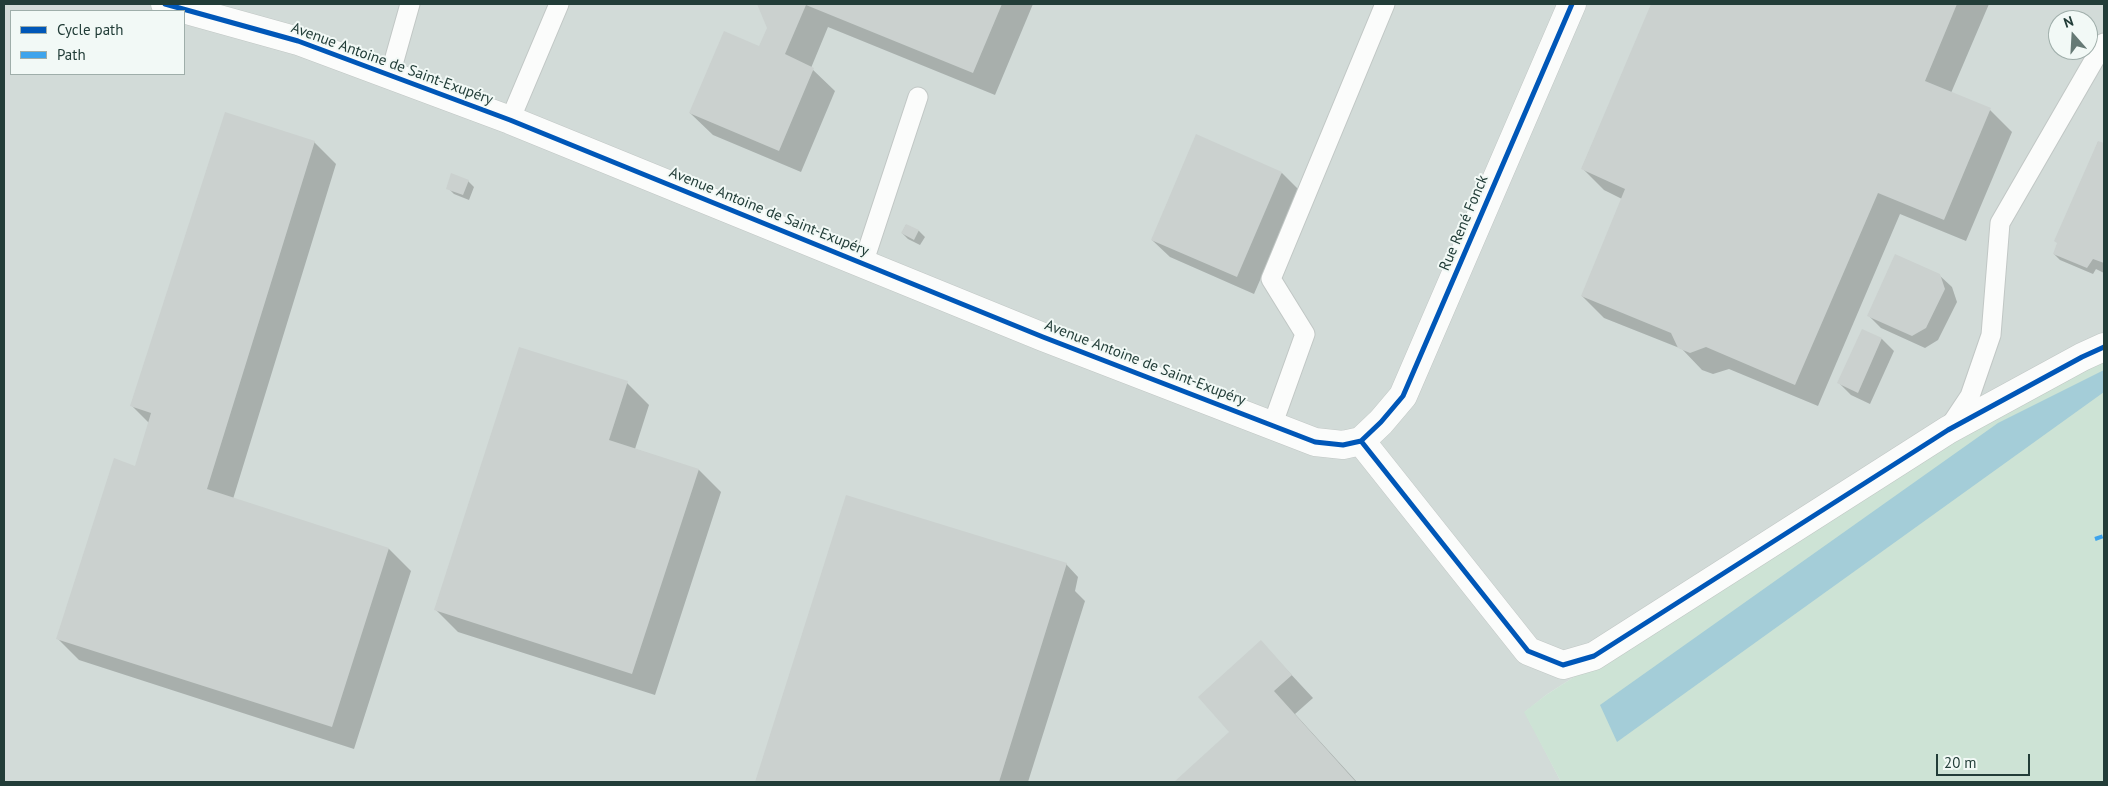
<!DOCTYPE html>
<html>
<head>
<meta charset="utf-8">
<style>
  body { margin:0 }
  #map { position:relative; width:2108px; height:786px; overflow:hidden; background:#e4eae7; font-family:"PT Sans",sans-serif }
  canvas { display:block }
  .frame { position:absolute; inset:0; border:5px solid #223d38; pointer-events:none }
  .legend { position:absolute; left:10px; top:10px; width:175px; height:65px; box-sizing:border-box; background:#f2f9f6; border:1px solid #9faeaa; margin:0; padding:6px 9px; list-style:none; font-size:15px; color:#223d38 }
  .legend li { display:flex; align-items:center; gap:10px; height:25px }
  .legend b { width:25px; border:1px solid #9faeaa }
  .north { position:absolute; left:2048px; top:10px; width:50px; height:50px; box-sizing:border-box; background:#f2f9f6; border:1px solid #9faeaa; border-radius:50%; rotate:341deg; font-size:14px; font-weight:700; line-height:20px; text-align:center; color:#223d38 }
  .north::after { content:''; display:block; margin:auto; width:18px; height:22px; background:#667a75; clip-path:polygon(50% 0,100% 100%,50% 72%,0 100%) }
  .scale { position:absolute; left:1936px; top:754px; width:94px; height:22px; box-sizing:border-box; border:2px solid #223d38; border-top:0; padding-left:6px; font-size:15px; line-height:18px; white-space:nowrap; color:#223d38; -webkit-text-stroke:4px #f2f9f6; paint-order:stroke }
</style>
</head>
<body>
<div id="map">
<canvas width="2108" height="786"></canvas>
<div class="frame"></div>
<ul class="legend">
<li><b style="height:6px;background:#0057b8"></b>Cycle path</li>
<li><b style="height:6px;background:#3ea4ec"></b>Path</li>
</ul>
<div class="north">N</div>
<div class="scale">20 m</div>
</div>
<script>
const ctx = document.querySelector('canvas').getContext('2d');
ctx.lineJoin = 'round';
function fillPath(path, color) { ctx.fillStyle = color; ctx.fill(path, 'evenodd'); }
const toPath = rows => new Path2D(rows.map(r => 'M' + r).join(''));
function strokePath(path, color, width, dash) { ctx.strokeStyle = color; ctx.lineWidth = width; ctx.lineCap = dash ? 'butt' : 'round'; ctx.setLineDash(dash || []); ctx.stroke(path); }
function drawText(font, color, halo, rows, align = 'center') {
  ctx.font = font + ' "PT Sans",sans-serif'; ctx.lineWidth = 4; ctx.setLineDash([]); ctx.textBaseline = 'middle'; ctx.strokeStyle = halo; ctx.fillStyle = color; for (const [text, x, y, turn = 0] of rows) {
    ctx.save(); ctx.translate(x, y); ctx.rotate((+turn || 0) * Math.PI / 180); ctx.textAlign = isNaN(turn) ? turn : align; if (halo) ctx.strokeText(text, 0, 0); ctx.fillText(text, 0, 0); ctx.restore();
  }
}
const built = toPath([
  [4,4,2104,4,2104,360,1960,429,1546,695,1525,712,1561,782,4,782],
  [11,11,184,11,184,74,11,74],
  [2058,20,2088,20,2088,50,2058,50]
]);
const green = toPath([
  [2104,360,2104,782,1561,782,1524,712,1546,695,1960,429]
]);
const water = toPath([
  [2104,370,2104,392,1617,742,1600,705,1998,423]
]);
const shadow = toPath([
  [759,4,1033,4,995,95,828,27,811,68,835,91,801,172,713,135,690,113,760,47,768,28],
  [1653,4,1989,4,1951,93,1990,110,2012,132,1966,241,1900,214,1818,406,1729,369,1713,374,1702,370,1682,349,1604,318,1582,296,1622,199,1604,190,1582,168],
  [314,142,336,164,233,499,389,549,411,571,354,749,79,660,57,638,136,467,149,423,132,406],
  [2098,142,2104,145,2104,273,2096,269,2093,274,2060,260,2054,254],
  [1282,173,1299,190,1254,294,1170,257,1152,240],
  [468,181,474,187,469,200,454,194,448,188],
  [906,225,919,231,925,237,920,245,908,239,902,233],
  [1939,275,1952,287,1957,302,1938,340,1925,348,1881,328,1869,316],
  [1862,331,1882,339,1894,351,1870,404,1851,395,1839,383],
  [627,383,649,405,635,449,699,470,721,492,655,695,458,632,435,609],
  [842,511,1066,564,1078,577,1075,591,1085,601,1028,782,756,782],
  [1261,642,1313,698,1295,714,1357,782,1176,782,1231,733]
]);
const building = toPath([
  [757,4,1002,4,973,73,806,5,785,54,814,68,779,151,689,113,724,31,759,46,767,28],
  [1651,4,1957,4,1925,81,1991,108,1944,220,1878,193,1795,385,1706,347,1690,353,1678,348,1671,333,1581,296,1625,189,1581,169],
  [225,112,315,141,207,489,389,548,332,727,56,639,114,458,135,466,151,413,130,406],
  [1196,134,1282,172,1237,277,1151,240],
  [2098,141,2104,143,2104,263,2093,259,2087,268,2053,254,2057,243,2054,241],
  [451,173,469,180,463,195,446,189],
  [906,224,919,230,914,240,901,233],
  [1895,254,1940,274,1945,289,1926,328,1912,336,1867,316],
  [1862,329,1882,338,1858,393,1837,383],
  [519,347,628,381,609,440,699,469,632,674,434,610],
  [846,495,1067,563,999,782,755,782],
  [1261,640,1292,675,1274,691,1356,782,1174,782,1229,732,1198,697]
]);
const lane = toPath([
  [390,75,410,4],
  [510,120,559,4],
  [863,264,918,97],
  [1272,426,1305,334,1271,279,1385,4],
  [1950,426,1970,396,1991,335,2000,223,2104,43]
]);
const street = toPath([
  [165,4,298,41,510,120,1043,337,1315,442,1343,445,1361,441,1381,422,1403,396,1572,4],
  [1361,441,1528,651,1563,665,1594,656,1948,430,2082,357,2104,347]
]);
const quiet = toPath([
  [2095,539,2104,536]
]);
const cycleway = toPath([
  [165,4,298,41,510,120,1043,337,1315,442,1343,445,1361,441,1381,422,1403,396,1572,4],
  [1361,441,1528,651,1563,665,1594,656,1948,430,2082,357,2104,347]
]);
const streetNames = [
  ["Avenue Antoine de Saint-Exupéry",392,64,20],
  ["Avenue Antoine de Saint-Exupéry",769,212,22],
  ["Rue René Fonck",1464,223,-67],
  ["Avenue Antoine de Saint-Exupéry",1145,363,21]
];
fillPath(built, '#d2dbd8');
fillPath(green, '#cde3d5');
fillPath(water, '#a4cdd8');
fillPath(shadow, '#0003');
fillPath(building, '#cbd1cf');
strokePath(lane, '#c1c7c5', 21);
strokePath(street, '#c1c7c5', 29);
strokePath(lane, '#fbfcfb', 19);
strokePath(street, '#fbfcfb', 28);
strokePath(quiet, '#3ea4ec', 4, [8, 4]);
strokePath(cycleway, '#0057b8', 5);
drawText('15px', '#223d38', '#f2f9f6', streetNames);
</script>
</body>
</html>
